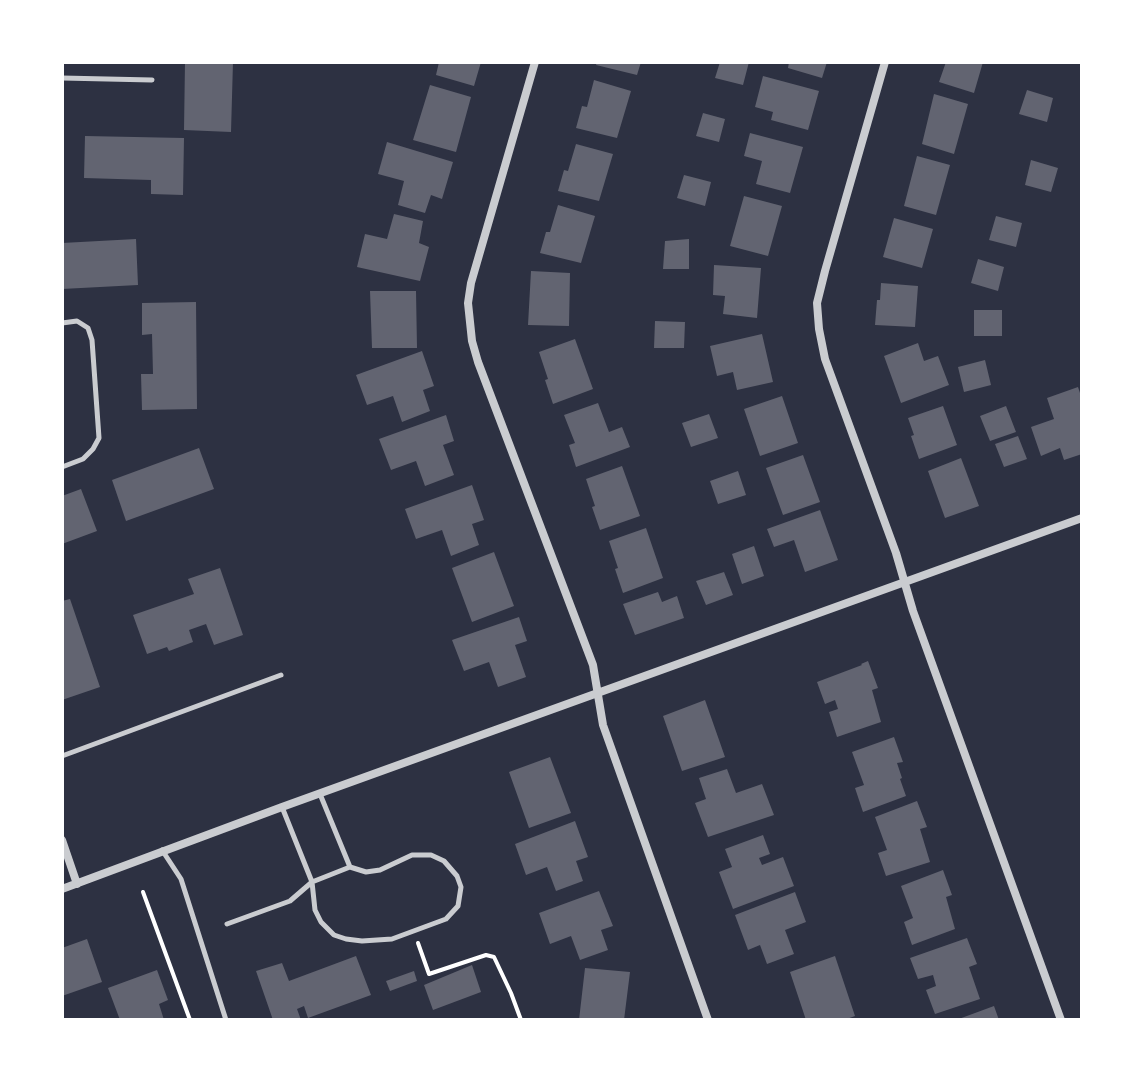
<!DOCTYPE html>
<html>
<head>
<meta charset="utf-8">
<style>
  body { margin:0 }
  #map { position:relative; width:1144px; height:1082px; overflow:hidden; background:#2d3142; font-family:Lato,sans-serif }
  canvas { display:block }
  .frame { position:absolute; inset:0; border:64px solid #fff; pointer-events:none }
</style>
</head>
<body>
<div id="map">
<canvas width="1144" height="1082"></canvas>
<div class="frame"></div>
</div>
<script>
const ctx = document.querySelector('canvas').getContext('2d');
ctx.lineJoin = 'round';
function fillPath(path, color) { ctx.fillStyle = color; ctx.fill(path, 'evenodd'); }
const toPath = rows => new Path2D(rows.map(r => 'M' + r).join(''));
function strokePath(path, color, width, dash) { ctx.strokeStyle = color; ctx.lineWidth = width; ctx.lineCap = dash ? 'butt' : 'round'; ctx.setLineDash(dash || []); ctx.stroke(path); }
const building = toPath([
  [185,62,233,62,231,132,184,130],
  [439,62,481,62,474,86,436,75],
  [597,62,641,62,637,75,596,65],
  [720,62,749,62,743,85,715,78],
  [789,62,827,62,822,78,788,68],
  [946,62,983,62,974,93,939,82],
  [763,76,819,91,808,130,771,120,773,112,755,107],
  [594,80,631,91,617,138,576,128,582,106,587,107],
  [430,85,471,97,456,152,413,140],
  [1027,90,1053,98,1047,122,1019,114],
  [934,94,968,104,954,154,922,144],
  [703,113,725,119,719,142,696,136],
  [750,133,803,147,790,193,756,184,762,161,744,156],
  [85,136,184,138,183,195,151,194,151,180,84,178],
  [387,142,453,162,442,199,431,195,425,213,398,205,404,181,378,174],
  [576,144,613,154,599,201,558,191,564,170,568,171],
  [917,156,950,165,936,215,904,206],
  [1031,160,1058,168,1051,192,1025,185],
  [684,175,711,182,705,206,677,198],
  [744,196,782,206,768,256,730,246],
  [558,205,595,216,581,263,540,253,546,232,550,232],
  [394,214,423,221,419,243,429,247,420,281,357,267,365,234,387,239],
  [996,216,1022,223,1016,247,989,240],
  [894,218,933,229,922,268,883,257],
  [136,239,138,285,62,289,62,243],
  [689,239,689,269,663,269,665,241],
  [978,259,1004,267,998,291,971,283],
  [714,265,761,268,757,318,723,314,725,296,713,295],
  [531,271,570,273,569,326,528,325],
  [881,283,918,286,915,327,875,325,877,300,880,300],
  [370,291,416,291,417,348,372,348],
  [196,302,197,409,142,410,141,374,153,374,152,334,142,335,142,303],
  [974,310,1002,310,1002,336,974,336],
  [655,321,685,322,684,348,654,348],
  [762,334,773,382,737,390,733,372,717,376,710,346],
  [575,339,593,389,553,404,545,380,548,379,539,352],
  [918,343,924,361,938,356,949,385,901,403,884,356],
  [422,351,434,386,423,390,430,411,402,422,393,396,367,405,356,375],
  [985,360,991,385,964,392,958,367],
  [1078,387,1082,399,1082,454,1064,460,1060,448,1041,456,1031,427,1054,419,1047,398],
  [782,396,798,443,760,456,744,409],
  [598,403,609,432,622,427,630,447,576,467,569,445,575,443,564,415],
  [943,406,957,445,919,459,911,436,914,435,908,418],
  [1006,406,1016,432,990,441,980,416],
  [709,414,718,438,691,447,682,423],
  [446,415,454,441,443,445,454,475,425,486,416,461,391,470,379,439],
  [1018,436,1027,459,1004,467,995,444],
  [199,448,214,489,126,521,112,480],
  [803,455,820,502,783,515,766,468],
  [961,458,979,506,945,518,928,471],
  [622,466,640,516,600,530,592,507,595,506,586,479],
  [738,471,746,495,718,504,710,481],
  [472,485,484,520,472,524,479,545,451,556,442,530,416,539,405,509],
  [81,489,97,531,62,544,62,496],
  [820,510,838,560,805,572,794,540,774,547,767,529],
  [646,528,663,578,623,593,615,569,618,568,609,541],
  [754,546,764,576,742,584,732,554],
  [494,552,514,606,472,622,452,568],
  [220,568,243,635,214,645,206,624,189,630,193,642,169,651,167,647,147,654,133,615,194,594,188,579],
  [724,572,733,595,706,605,696,581],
  [658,592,662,602,677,596,684,618,635,635,623,604],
  [70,599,100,687,62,700,62,601],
  [519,617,527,641,515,645,526,677,498,687,489,662,464,671,452,640],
  [868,661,878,688,872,690,881,722,837,737,829,712,838,709,835,700,825,704,817,682,862,665,861,664],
  [705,700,725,757,682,771,663,716],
  [894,737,903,762,897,763,902,778,900,779,906,796,863,812,855,788,864,785,852,752],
  [550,757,571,813,529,828,509,772],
  [727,769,736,793,762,784,774,815,708,837,695,803,706,799,699,778],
  [917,801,927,827,920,829,930,862,886,876,878,853,887,850,875,817],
  [575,821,588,857,576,861,583,881,556,891,547,867,526,875,515,844],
  [763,835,770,854,759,858,762,865,783,857,794,886,733,909,719,872,732,867,725,849],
  [943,870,952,895,946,897,955,929,912,945,904,922,913,918,901,886],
  [599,891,613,926,601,930,608,950,580,960,571,936,550,944,539,913],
  [795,892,806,922,785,930,794,954,767,964,760,945,748,950,735,915],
  [967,938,977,964,969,967,980,999,935,1014,926,990,936,986,933,975,918,979,910,958],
  [87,939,102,982,62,996,62,948],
  [356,956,371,995,308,1018,304,1006,297,1009,301,1020,273,1020,256,971,282,963,289,981],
  [835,956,855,1016,844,1020,806,1020,790,972],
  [472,965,481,992,433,1010,424,985],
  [585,968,630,972,624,1020,579,1020],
  [157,970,168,1000,159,1004,164,1020,120,1020,108,988],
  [414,971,417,981,390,991,386,981],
  [994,1006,999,1020,956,1020]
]);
const path = toPath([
  [143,892,190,1020],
  [418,943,429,974,486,955,494,957,511,993,521,1020]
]);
const service = toPath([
  [62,78,152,80],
  [62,323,77,321,88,328,92,340,99,438,93,449,83,459,62,467],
  [62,756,281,675],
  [320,794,350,867],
  [162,850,181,879,226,1020],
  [227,924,290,901,312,882,350,867,366,872,380,870,412,855,431,855,444,861,457,876,461,887,458,906,446,919,392,939,362,941,346,939,334,935,321,922,315,910,312,882,282,807]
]);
const minor = toPath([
  [535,62,471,283,468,303,472,341,478,362,593,665,603,725,708,1020],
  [885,62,825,271,817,303,819,329,825,359,896,553,913,611,1061,1020],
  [62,840,77,884],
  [62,889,282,807,1082,518]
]);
fillPath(building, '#626471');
strokePath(path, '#fff', 4);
strokePath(service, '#caccd0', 5);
strokePath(minor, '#caccd0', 8);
</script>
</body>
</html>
